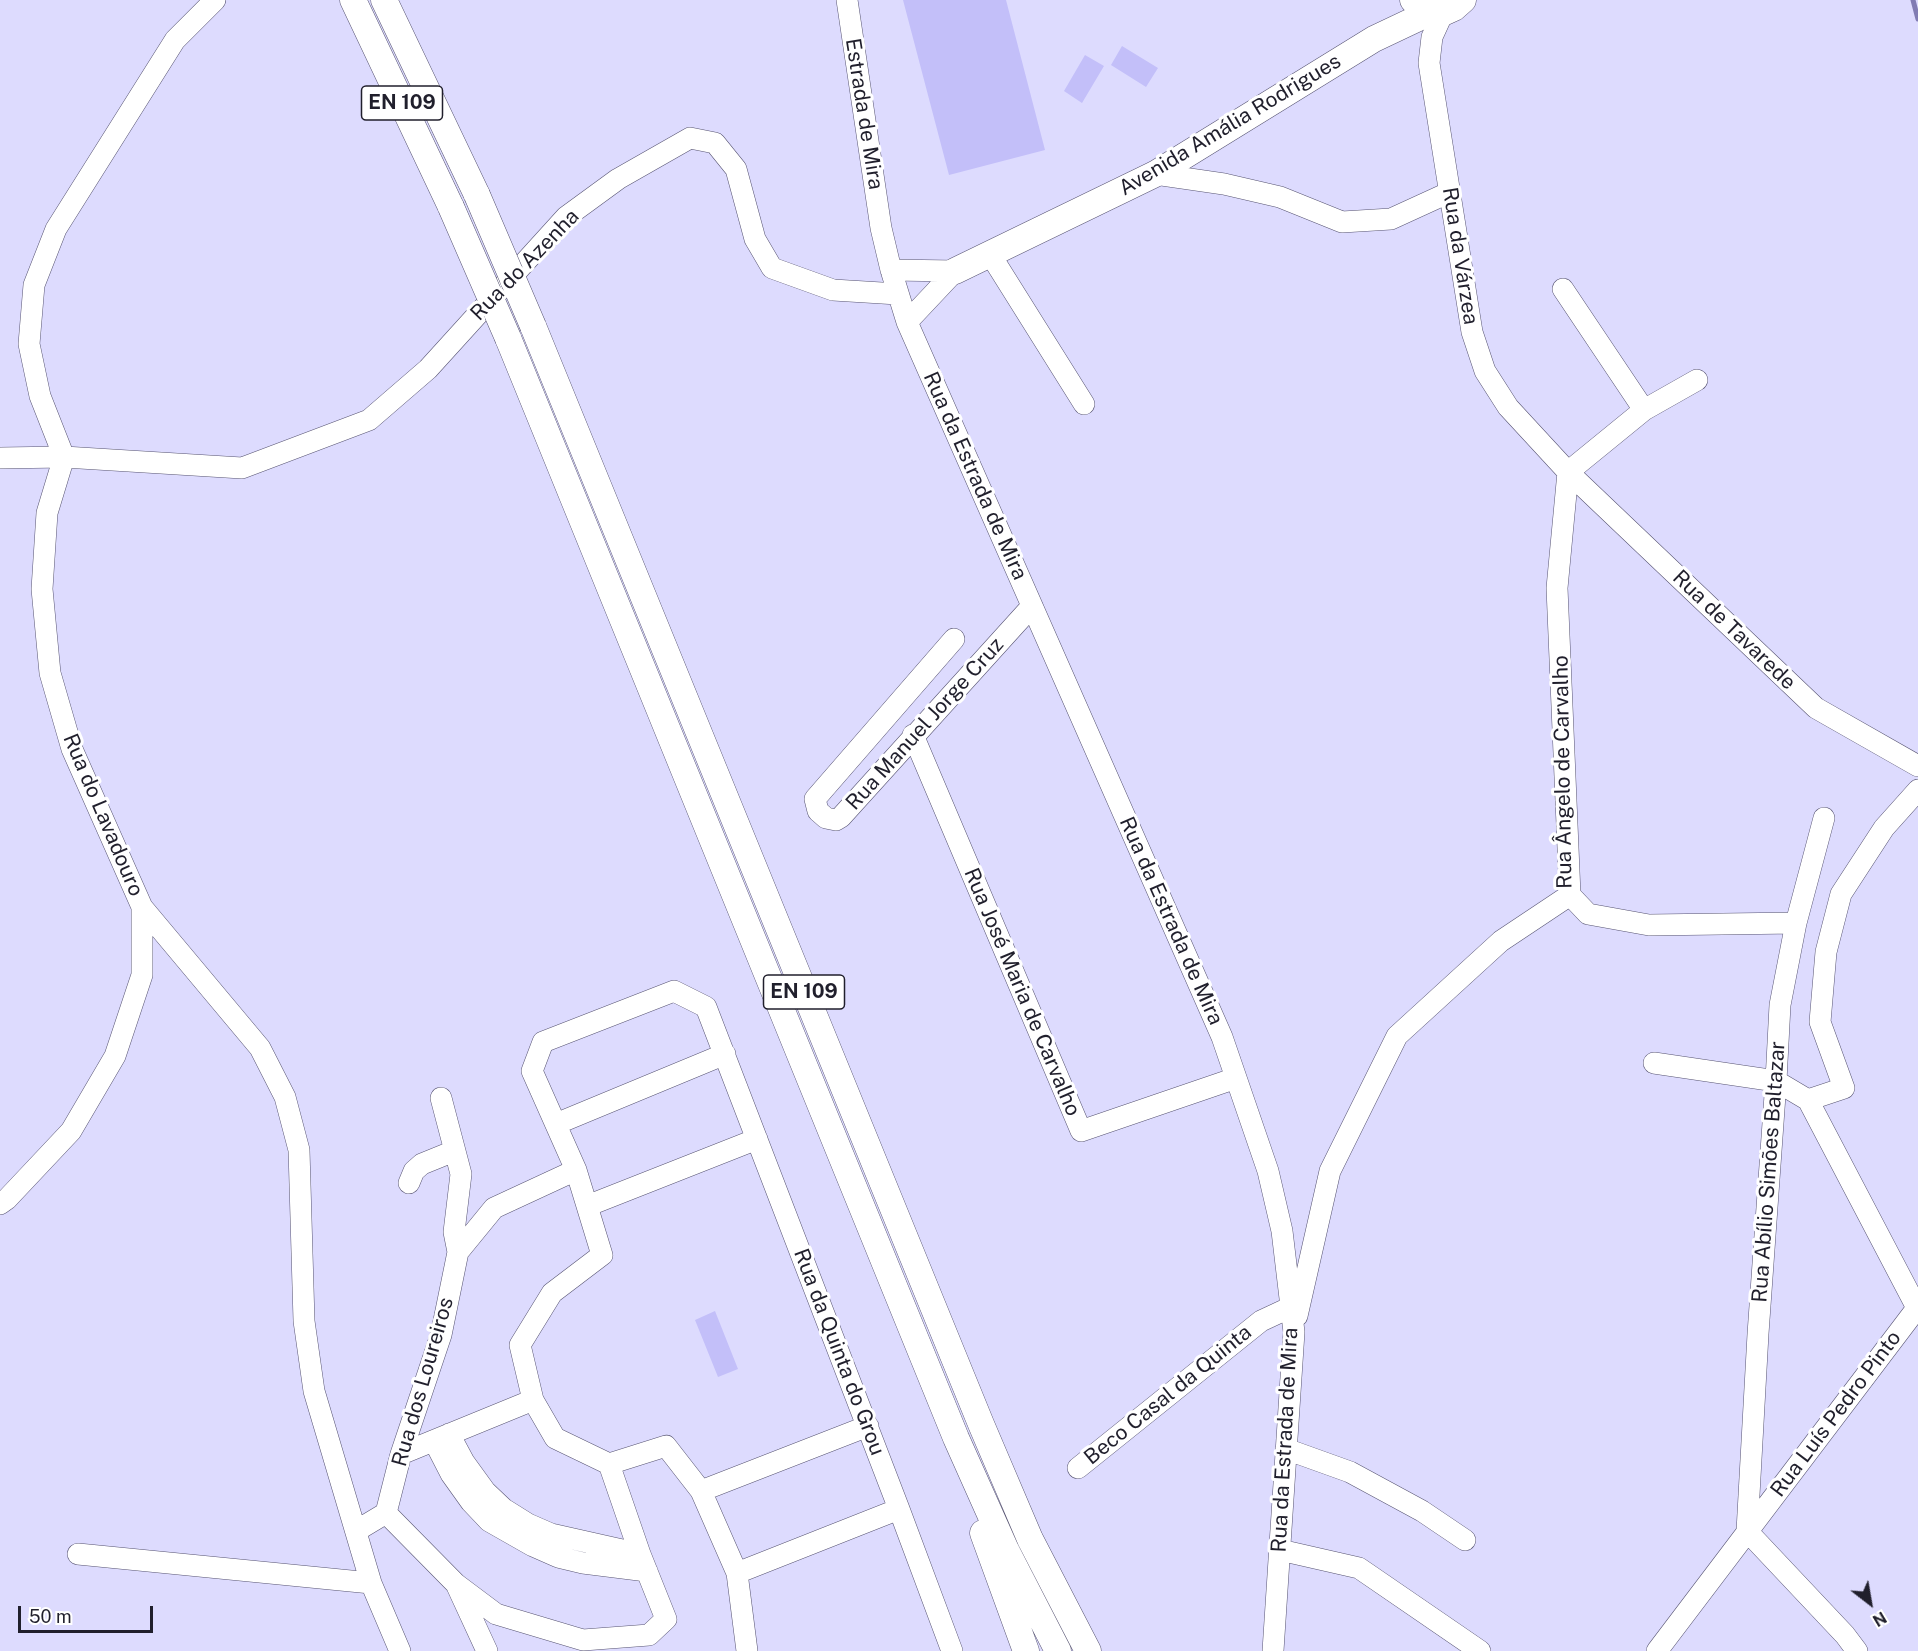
<!DOCTYPE html>
<html>
<head>
<meta charset="utf-8">
<style>
  body { margin:0 }
  #map { position:relative; width:1918px; height:1651px; overflow:hidden; background:#dddbfe; font-family:"Public Sans",sans-serif }
  canvas { display:block }
  .north { position:absolute; left:1840px; top:1573px; width:60px; height:60px; -webkit-text-stroke:4px #fff; paint-order:stroke; rotate:149deg; font-size:16px; font-weight:700; line-height:24px; text-align:center; color:#201f2c }
  .north::after { content:''; display:block; margin:auto; width:21px; height:27px; background:#201f2c; clip-path:polygon(50% 0,100% 100%,50% 72%,0 100%) }
  .scale { position:absolute; left:18px; top:1606px; width:135px; height:27px; box-sizing:border-box; border:3px solid #201f2c; border-top:0; padding-left:8px; font-size:18px; line-height:21px; white-space:nowrap; color:#201f2c; -webkit-text-stroke:4px #fff; paint-order:stroke }
</style>
</head>
<body>
<div id="map">
<canvas width="1918" height="1651"></canvas>
<div class="north">N</div>
<div class="scale">50 m</div>
</div>
<script>
const ctx = document.querySelector('canvas').getContext('2d');
ctx.lineJoin = 'round';
function fillPath(path, color) { ctx.fillStyle = color; ctx.fill(path, 'evenodd'); }
const toPath = rows => new Path2D(rows.map(r => 'M' + r).join(''));
function strokePath(path, color, width, dash) { ctx.strokeStyle = color; ctx.lineWidth = width; ctx.lineCap = dash ? 'butt' : 'round'; ctx.setLineDash(dash || []); ctx.stroke(path); }
function drawText(font, color, halo, rows, align = 'center') {
  ctx.font = font + ' "Public Sans",sans-serif'; ctx.lineWidth = 6; ctx.setLineDash([]); ctx.textBaseline = 'middle'; ctx.strokeStyle = halo; ctx.fillStyle = color; for (const [text, x, y, turn = 0] of rows) {
    ctx.save(); ctx.translate(x, y); ctx.rotate((+turn || 0) * Math.PI / 180); ctx.textAlign = isNaN(turn) ? turn : align; if (halo) ctx.strokeText(text, 0, 0); ctx.fillText(text, 0, 0); ctx.restore();
  }
}
const green = toPath([
  [903,0,1006,0,1045,150,949,175],
  [1122,46,1158,68,1146,87,1111,65],
  [1085,55,1104,66,1082,103,1064,91],
  [715,1311,738,1369,718,1377,695,1320]
]);
const stream = toPath([
  [1913,0,1918,19]
]);
const minor = toPath([
  [847,0,881,228,891,270,907,322,1222,1037,1268,1171,1282,1231,1294,1332,1273,1651],
  [1443,13,1432,37,1429,63,1472,332,1485,371,1508,407,1568,472,1816,708,1918,766],
  [1155,174,1224,184,1280,197,1342,222,1391,219,1450,192],
  [990,254,1084,404],
  [891,270,955,271],
  [1563,289,1644,410],
  [907,322,955,271],
  [64,457,40,396,29,344,34,285,56,229,175,40,215,0],
  [0,458,64,457,242,468,369,420,428,369,566,217,618,179,690,138,715,143,736,169,755,239,772,268,833,290,898,294],
  [1568,472,1644,410,1697,380],
  [954,639,815,799,818,811,826,818,836,820,841,817,1032,606],
  [913,735,1081,1131,1236,1078],
  [1570,895,1588,914,1649,925,1796,923],
  [142,907,260,1048,285,1097,299,1150,304,1321,314,1391,371,1583,400,1651],
  [1654,1063,1776,1081,1808,1100,1917,1308,1657,1651],
  [441,1098,461,1174,454,1232,458,1252],
  [1808,1100,1844,1088,1820,1022,1826,952,1841,894,1884,828,1918,790],
  [556,1124,725,1054],
  [409,1183,414,1171,422,1164,454,1151],
  [0,1204,7,1199,71,1131,115,1056,142,975,142,907,72,749,50,673,42,589,47,513,64,457],
  [587,1206,757,1139],
  [1297,1316,1330,1171,1397,1036,1501,941,1570,895,1557,588,1568,472],
  [449,1434,464,1462,485,1491,504,1509,528,1524,551,1534,640,1554],
  [434,1441,451,1474,471,1502,489,1521,533,1546,558,1557,583,1563,647,1571],
  [1286,1449,1350,1472,1422,1511,1465,1540],
  [401,1454,533,1400],
  [1078,1468,1261,1321,1291,1307],
  [701,1491,868,1426],
  [386,1513,401,1454,441,1335,458,1252,494,1208,576,1170],
  [356,1531,386,1513,456,1584,496,1614,583,1640,649,1635,666,1619,640,1554,609,1464],
  [1747,1531,1758,1334,1776,1081,1780,1005,1796,923,1824,818],
  [1747,1531,1845,1635,1857,1651],
  [1280,1550,1359,1568,1480,1651],
  [78,1554,371,1583],
  [737,1573,899,1509],
  [457,1586,487,1651],
  [747,1651,737,1573,701,1491,666,1446,609,1464,555,1438,533,1400,520,1345,552,1293,602,1255,576,1170,532,1071,543,1042,674,991,706,1007,899,1509,952,1651]
]);
const major = toPath([
  [353,0,451,207],
  [384,0,477,195],
  [1413,0,1420,8,1431,12,1443,13,1454,8,1463,0],
  [955,271,1155,174,1374,39,1431,12],
  [533,326,981,1424,1030,1539,1088,1651],
  [508,338,956,1438,1006,1550,1058,1651],
  [983,1533,1026,1651]
]);
const majorBridge = toPath([
  [477,195,533,326],
  [451,207,508,338]
]);
const shields = [
  [402,103,81],
  [804,992,81]
];
const shieldNames = [
  ["EN 109",402,103],
  ["EN 109",804,992]
];
const streetNames = [
  ["Estrada de Mira",864,114,81],
  ["Avenida Amália Rodrigues",1230,125,-31],
  ["Rua da Várzea",1460,256,81],
  ["Rua do Azenha",525,265,-46],
  ["Rua da Estrada de Mira",975,476,66],
  ["Rua de Tavarede",1734,630,44],
  ["Rua Manuel Jorge Cruz",925,724,-48],
  ["Rua Ângelo de Carvalho",1563,772,-91],
  ["Rua do Lavadouro",103,815,67],
  ["Rua da Estrada de Mira",1171,921,66],
  ["Rua José Maria de Carvalho",1022,992,67],
  ["Rua Abílio Simões Baltazar",1769,1172,-86],
  ["Rua da Quinta do Grou",839,1352,69],
  ["Rua dos Loureiros",423,1382,-74],
  ["Beco Casal da Quinta",1168,1395,-39],
  ["Rua Luís Pedro Pinto",1836,1414,-53],
  ["Rua da Estrada de Mira",1285,1440,-87]
];
fillPath(green, '#c3bff9');
strokePath(stream, '#817cb3', 5);
strokePath(minor, '#575472', 22);
strokePath(major, '#575472', 27);
strokePath(minor, '#fff', 21);
strokePath(major, '#fff', 26);
strokePath(majorBridge, '#575472', 27, []);
strokePath(majorBridge, '#fff', 26);
for (const [x, y, w] of shields) { const box = new Path2D(); box.roundRect(x - w / 2, y - 17, w, 34, 4.5); ctx.fillStyle = '#fff'; ctx.fill(box); strokePath(box, '#201f2c', 1.5); }
drawText('bold 20px', '#201f2c', null, shieldNames);
drawText('21px', '#201f2c', '#fff', streetNames);
</script>
</body>
</html>
